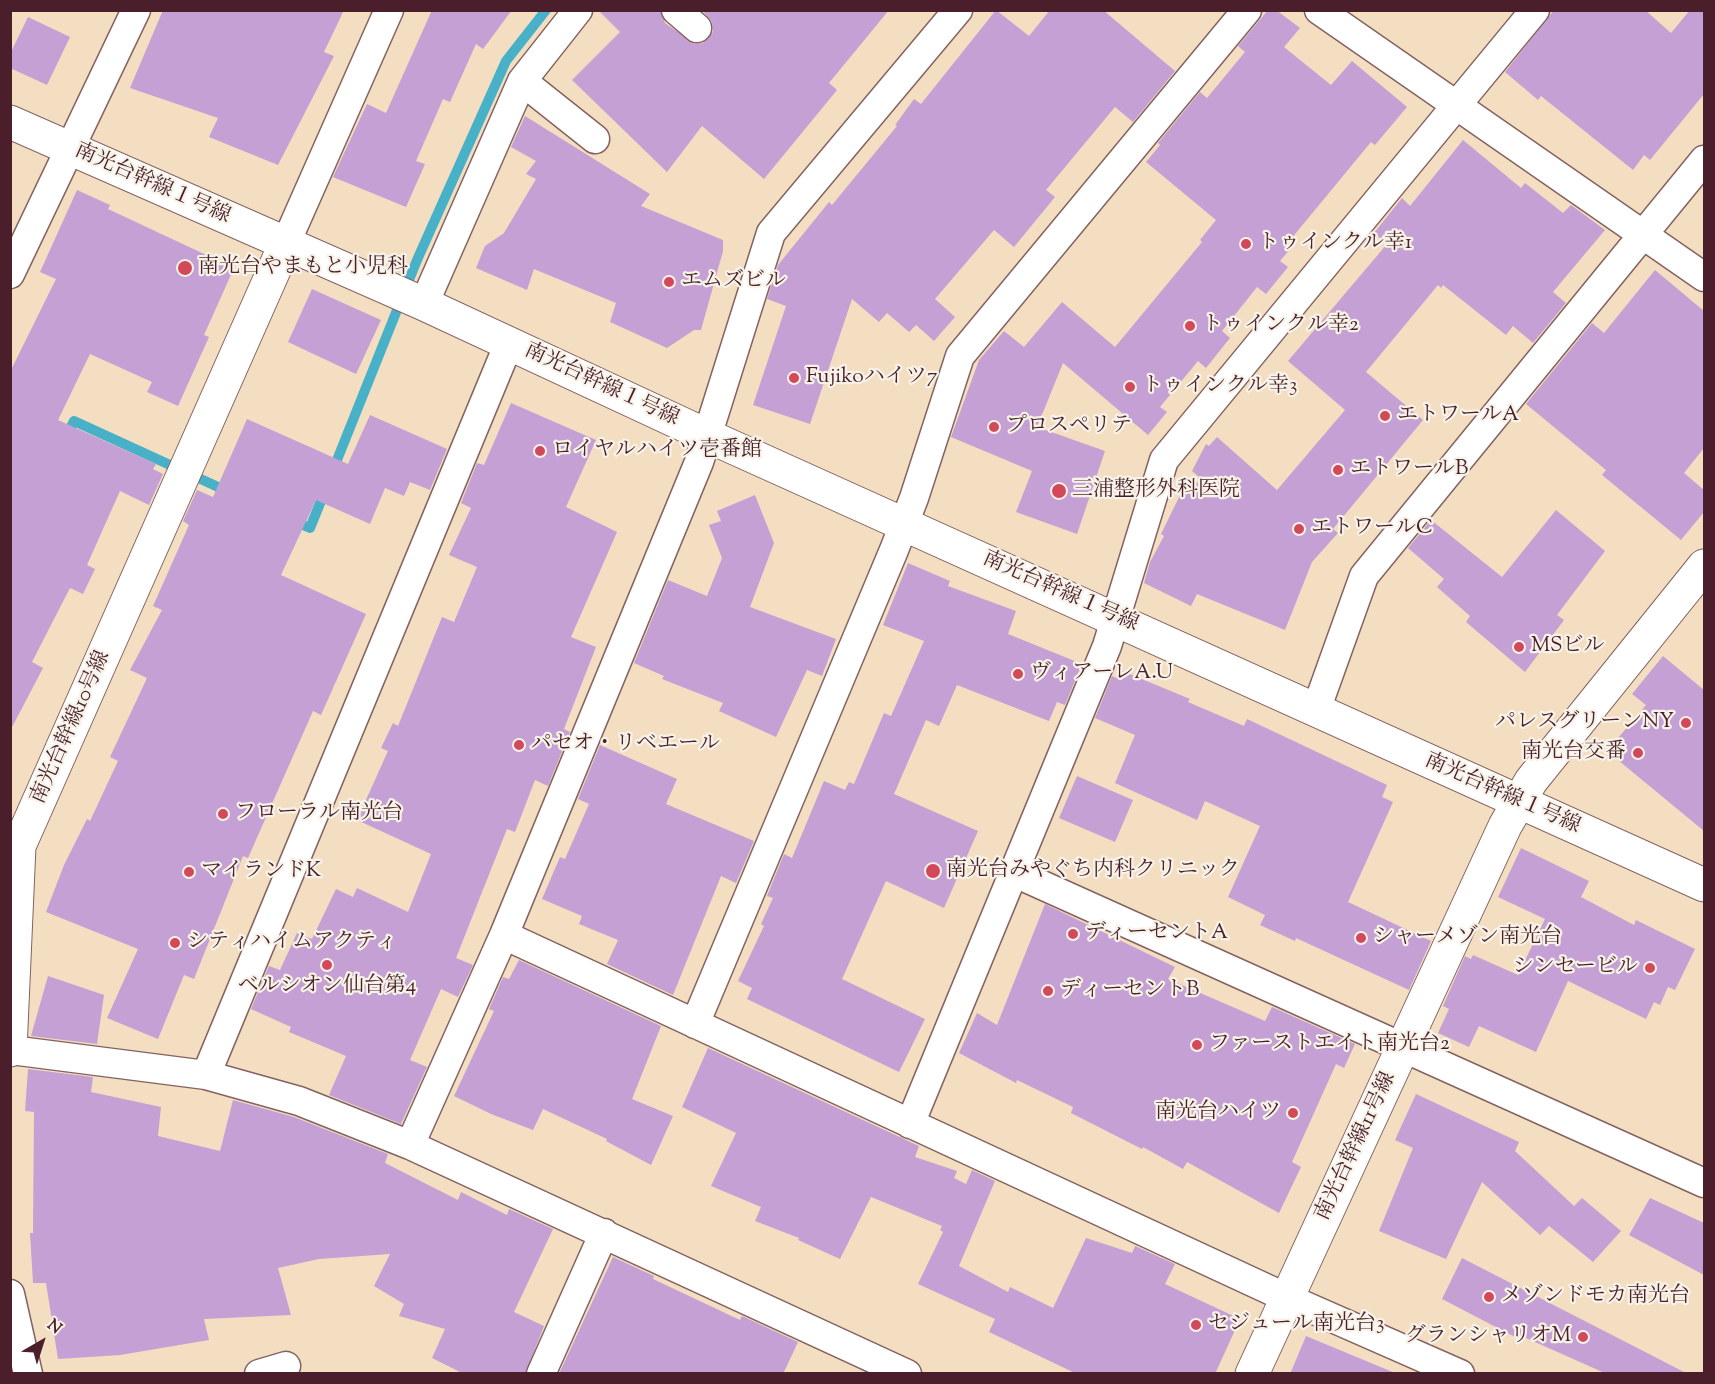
<!DOCTYPE html>
<html>
<head>
<meta charset="utf-8">
<style>
  body { margin:0 }
  #map { position:relative; width:1715px; height:1384px; overflow:hidden; background:#f3dec2; font-family:"Sorts Mill Goudy",serif }
  canvas { display:block }
  .frame { position:absolute; inset:0; border:12px solid #4a1f2b; pointer-events:none }
  .north { position:absolute; left:12px; top:1312px; width:60px; height:60px; -webkit-text-stroke:4px #f7f3e8; paint-order:stroke; rotate:39deg; font-size:16px; font-weight:700; line-height:24px; text-align:center; color:#4a1f2b }
  .north::after { content:''; display:block; margin:auto; width:21px; height:27px; background:#4a1f2b; clip-path:polygon(50% 0,100% 100%,50% 72%,0 100%) }
</style>
</head>
<body>
<div id="map">
<canvas width="1715" height="1384"></canvas>
<div class="frame"></div>
<div class="north">N</div>
</div>
<script>
const ctx = document.querySelector('canvas').getContext('2d');
ctx.lineJoin = 'round';
const toPath = rows => new Path2D(rows.map(r => 'M' + r).join(''));
function strokePath(path, color, width, dash) { ctx.strokeStyle = color; ctx.lineWidth = width; ctx.lineCap = dash ? 'butt' : 'round'; ctx.setLineDash(dash || []); ctx.stroke(path); }
function fillPath(path, color) { ctx.fillStyle = color; ctx.fill(path, 'evenodd'); }
function drawText(font, color, halo, rows, align = 'center') {
  ctx.font = font + ' "Sorts Mill Goudy","Noto Serif JP",serif'; ctx.lineWidth = 4.5; ctx.setLineDash([]); ctx.textBaseline = 'middle'; ctx.strokeStyle = halo; ctx.fillStyle = color; for (const [text, x, y, turn = 0] of rows) {
    ctx.save(); ctx.translate(x, y); ctx.rotate((+turn || 0) * Math.PI / 180); ctx.textAlign = isNaN(turn) ? turn : align; if (halo) ctx.strokeText(text, 0, 0); ctx.fillText(text, 0, 0); ctx.restore();
  }
}
const stream = toPath([
  [66,437,74,421,229,492],
  [333,470,417,260,506,61,546,10],
  [293,521,310,528,325,491]
]);
const building = toPath([
  [163,10,344,10,324,52,334,56,278,165,209,137,218,118,130,88],
  [432,10,512,10,483,49,476,44,450,102,443,99,416,161,425,164,406,207,333,177,367,104,386,113],
  [598,10,660,10,665,23,695,44,703,43,713,32,712,22,702,10,889,10,829,83,837,90,764,179,702,126,667,172,572,80,620,32],
  [996,10,1029,36,1050,10,1103,10,1175,71,1133,122,1115,107,1046,190,1055,197,1014,247,994,230,935,299,955,317,934,341,916,325,909,332,887,313,879,322,852,299,810,424,753,405,786,306,767,299,778,265,829,202,832,205,897,126,895,125,914,99,921,104],
  [1268,10,1276,10,1300,28,1284,47,1331,85,1352,61,1407,107,1375,145,1371,142,1286,245,1291,248,1280,261,1288,267,1266,294,1257,287,1222,331,1230,338,1206,368,1198,361,1160,407,1167,412,1148,435,1063,363,1037,427,1105,451,1077,534,1016,512,1032,471,951,437,979,360,1004,331,1024,347,1062,302,1115,347,1202,242,1200,240,1216,220,1146,162,1160,145,1158,143,1200,92,1207,98,1245,52,1238,46],
  [1554,10,1645,10,1671,33,1690,10,1704,10,1704,94,1650,160,1644,155,1633,170,1541,96,1538,100,1505,72],
  [28,17,70,37,47,85,10,68,10,54],
  [525,116,650,194,641,206,723,240,723,251,701,330,694,330,667,348,610,322,616,303,534,269,527,290,476,268,485,246,504,233,536,179,526,174,536,161,511,147],
  [1463,140,1521,188,1525,183,1563,213,1571,205,1605,230,1553,292,1566,303,1533,343,1513,326,1506,335,1443,285,1441,288,1438,285,1366,372,1423,420,1333,529,1338,533,1312,562,1285,630,1197,594,1191,606,1144,583,1150,562,1164,536,1161,534,1188,479,1212,488,1192,471,1206,444,1209,446,1217,437,1277,490,1345,410,1288,361,1387,244,1374,233,1402,198,1410,206],
  [77,190,110,205,108,209,234,268,204,335,209,337,178,406,147,392,152,382,90,354,58,420,156,464,153,469,163,474,149,505,120,491,87,565,95,569,83,594,70,588,32,662,43,668,10,731,10,372,56,279,40,272],
  [1655,270,1704,311,1704,448,1684,473,1704,490,1704,512,1681,540,1602,475,1606,470,1526,404,1592,323,1604,333],
  [312,289,381,320,356,374,288,342],
  [511,403,596,440,566,507,617,532,571,637,596,647,564,729,570,732,548,786,535,780,515,832,507,829,456,958,473,965,458,997,441,989,410,1060,427,1067,401,1124,329,1095,346,1056,289,1032,291,1027,251,1009,269,966,280,970,297,933,312,939,336,889,353,897,357,888,408,912,431,854,357,820,388,751,381,748,393,723,398,726,442,617,454,622,477,567,449,555,471,508,461,503,477,463,484,465],
  [370,415,447,449,430,490,410,482,404,496,385,488,370,524,316,500,281,575,366,614,321,715,313,711,248,858,243,856,194,979,184,975,158,1039,107,1018,138,949,46,912,64,865,87,819,90,821,118,761,110,757,147,678,130,670,162,610,153,606,189,525,183,521,197,490,213,497,247,419,348,464],
  [755,495,774,543,750,607,836,639,822,676,807,670,776,737,719,711,723,703,662,679,664,676,634,663,668,580,707,596,722,558,709,525,721,521,717,511],
  [1556,510,1605,551,1557,615,1564,620,1525,672,1466,622,1470,616,1437,587,1444,579,1408,548,1431,520,1502,577],
  [908,563,950,581,948,586,1016,611,1008,634,1082,664,1065,705,1057,702,1049,721,957,685,939,726,926,720,894,794,978,831,944,908,886,881,842,979,925,1019,899,1072,747,999,752,988,738,981,764,926,761,924,773,898,767,896,784,854,792,858,824,781,845,790,849,782,854,784,884,713,891,716,924,641,883,625],
  [1663,656,1704,690,1704,831,1607,751,1646,705,1632,694],
  [1120,670,1190,699,1188,702,1244,726,1247,719,1387,785,1382,797,1393,802,1348,902,1431,941,1409,990,1296,938,1295,941,1260,925,1265,915,1228,897,1260,826,1205,801,1197,820,1115,783,1135,735,1095,718,1112,676,1116,678],
  [600,745,677,779,666,804,754,841,736,883,721,876,673,995,607,964,618,940,579,924,582,916,542,899,560,857,565,859,589,804,578,799],
  [1077,776,1133,800,1115,842,1059,818],
  [1521,848,1589,881,1581,897,1634,925,1636,920,1695,949,1675,990,1668,987,1660,1005,1654,1002,1646,1019,1568,981,1536,1052,1479,1026,1469,1047,1438,1033,1449,1009,1443,1006,1465,956,1471,959,1473,955,1518,975,1545,919,1498,897],
  [1045,904,1175,967,1168,979,1265,1021,1272,1007,1355,1044,1344,1068,1336,1064,1292,1162,1301,1167,1279,1213,1187,1162,1183,1169,1143,1147,1142,1149,1071,1113,1073,1107,1017,1080,1016,1083,959,1053,977,1013,997,1025],
  [519,960,661,1026,632,1099,673,1116,651,1165,606,1141,607,1139,543,1109,533,1130,491,1114,454,1096,494,1011,489,1009,503,977,509,979],
  [48,976,104,995,97,1044,31,1036],
  [708,1048,919,1146,915,1157,957,1171,954,1178,966,1184,972,1170,995,1181,959,1266,1008,1292,1010,1287,1053,1308,1086,1238,1132,1253,1135,1246,1175,1264,1165,1284,1240,1319,1215,1374,1077,1374,989,1332,995,1319,918,1284,943,1232,940,1230,942,1226,871,1197,840,1259,798,1240,799,1238,755,1221,761,1207,711,1186,736,1133,682,1107],
  [28,1069,93,1077,91,1092,161,1107,158,1136,220,1151,233,1100,294,1117,388,1154,385,1163,458,1200,461,1192,507,1215,509,1209,553,1229,514,1312,544,1326,525,1374,464,1374,432,1358,445,1329,399,1316,404,1304,374,1286,390,1254,319,1259,278,1268,291,1315,204,1319,209,1340,120,1355,58,1359,46,1283,33,1283,30,1233,33,1233,34,1112,25,1111],
  [1416,1094,1519,1142,1515,1151,1574,1206,1582,1198,1621,1231,1593,1262,1549,1226,1540,1235,1482,1182,1446,1259,1379,1231,1413,1148,1395,1140],
  [1650,1198,1704,1223,1704,1275,1629,1235],
  [613,1257,654,1276,653,1279,740,1320,742,1316,798,1342,783,1374,559,1374],
  [1462,1258,1688,1374,1607,1374,1517,1334,1515,1337,1442,1299],
  [1306,1336,1395,1373,1395,1374,1290,1374]
]);
const minor = toPath([
  [676,10,697,28],
  [1319,10,1704,277],
  [522,81,595,139],
  [285,245,389,10],
  [10,274,136,10],
  [424,304,522,81,578,10],
  [1316,710,1364,576,1704,160],
  [1013,872,1704,1183],
  [504,935,1287,1298,1460,1374],
  [695,1024,894,550,914,498,960,356,1247,10],
  [11,1050,206,1075,299,1101,410,1145,907,1374],
  [206,1075,509,343],
  [910,1124,1107,646,1164,460,1535,10],
  [410,1145,504,935,699,462,771,233,958,10],
  [10,1294,28,1374],
  [259,1374,286,1366],
  [541,1374,604,1233]
]);
const tertiary = toPath([
  [10,122,424,304,708,436,1704,885],
  [10,1050,19,846,285,245],
  [1252,1374,1505,826,1531,781,1704,566]
]);
const markers = [
  [1246,244,6,"#d1495b"],
  [185,268,8,"#d1495b"],
  [669,282,6,"#d1495b"],
  [1190,326,6,"#d1495b"],
  [794,378,6,"#d1495b"],
  [1130,387,6,"#d1495b"],
  [1385,416,6,"#d1495b"],
  [994,427,6,"#d1495b"],
  [540,451,6,"#d1495b"],
  [1338,470,6,"#d1495b"],
  [1059,491,8,"#d1495b"],
  [1299,529,6,"#d1495b"],
  [1519,647,6,"#d1495b"],
  [1018,674,6,"#d1495b"],
  [1686,723,6,"#d1495b"],
  [519,745,6,"#d1495b"],
  [1638,753,6,"#d1495b"],
  [223,814,6,"#d1495b"],
  [933,871,8,"#d1495b"],
  [189,872,6,"#d1495b"],
  [1073,934,6,"#d1495b"],
  [1361,938,6,"#d1495b"],
  [175,943,6,"#d1495b"],
  [327,965,6,"#d1495b"],
  [1650,968,6,"#d1495b"],
  [1048,991,6,"#d1495b"],
  [1197,1045,6,"#d1495b"],
  [1293,1113,6,"#d1495b"],
  [1489,1297,6,"#d1495b"],
  [1196,1325,6,"#d1495b"],
  [1583,1337,6,"#d1495b"]
];
const streetNames = [
  ["南光台幹線１号線",152,185,24],
  ["南光台幹線１号線",601,386,25],
  ["南光台幹線１号線",1060,593,24],
  ["南光台幹線10号線",72,728,-66],
  ["南光台幹線１号線",1502,795,24],
  ["南光台幹線11号線",1357,1147,-65]
];
const poiNames = [
  ["トゥインクル幸1",1258,244],
  ["南光台やまもと小児科",198,268],
  ["エムズビル",681,282],
  ["トゥインクル幸2",1202,326],
  ["Fujikoハイツ7",806,378],
  ["トゥインクル幸3",1142,387],
  ["エトワールA",1397,416],
  ["プロスペリテ",1006,427],
  ["ロイヤルハイツ壱番館",552,451],
  ["エトワールB",1350,470],
  ["三浦整形外科医院",1072,491],
  ["エトワールC",1311,529],
  ["MSビル",1531,647],
  ["ヴィアーレA.U",1030,674],
  ["パレスグリーンNY",1674,723,"right"],
  ["パセオ・リベエール",531,745],
  ["南光台交番",1626,753,"right"],
  ["フローラル南光台",235,814],
  ["南光台みやぐち内科クリニック",946,871],
  ["マイランドK",201,872],
  ["ディーセントA",1085,934],
  ["シャーメゾン南光台",1373,938],
  ["シティハイムアクティ",187,943],
  ["シンセービル",1638,968,"right"],
  ["ベルシオン仙台第4",327,987,"center"],
  ["ディーセントB",1060,991],
  ["ファーストエイト南光台2",1209,1045],
  ["南光台ハイツ",1281,1113,"right"],
  ["メゾンドモカ南光台",1501,1297],
  ["セジュール南光台3",1208,1325],
  ["グランシャリオM",1571,1337,"right"]
];
strokePath(stream, '#48b1c7', 10);
fillPath(building, '#c4a0d4');
strokePath(minor, '#856260', 31);
strokePath(tertiary, '#856260', 35);
strokePath(minor, '#fff', 28);
strokePath(tertiary, '#fff', 33);
for (const [x, y, r, color] of markers) { const dot = new Path2D(); dot.arc(x, y, r, 0, 2 * Math.PI); ctx.fillStyle = color; ctx.fill(dot); strokePath(dot, '#f7f3e8', 2); }
drawText('21px', '#4a1f2b', '#f7f3e8', streetNames);
drawText('21px', '#4a1f2b', '#f7f3e8', poiNames, 'left');
</script>
</body>
</html>
